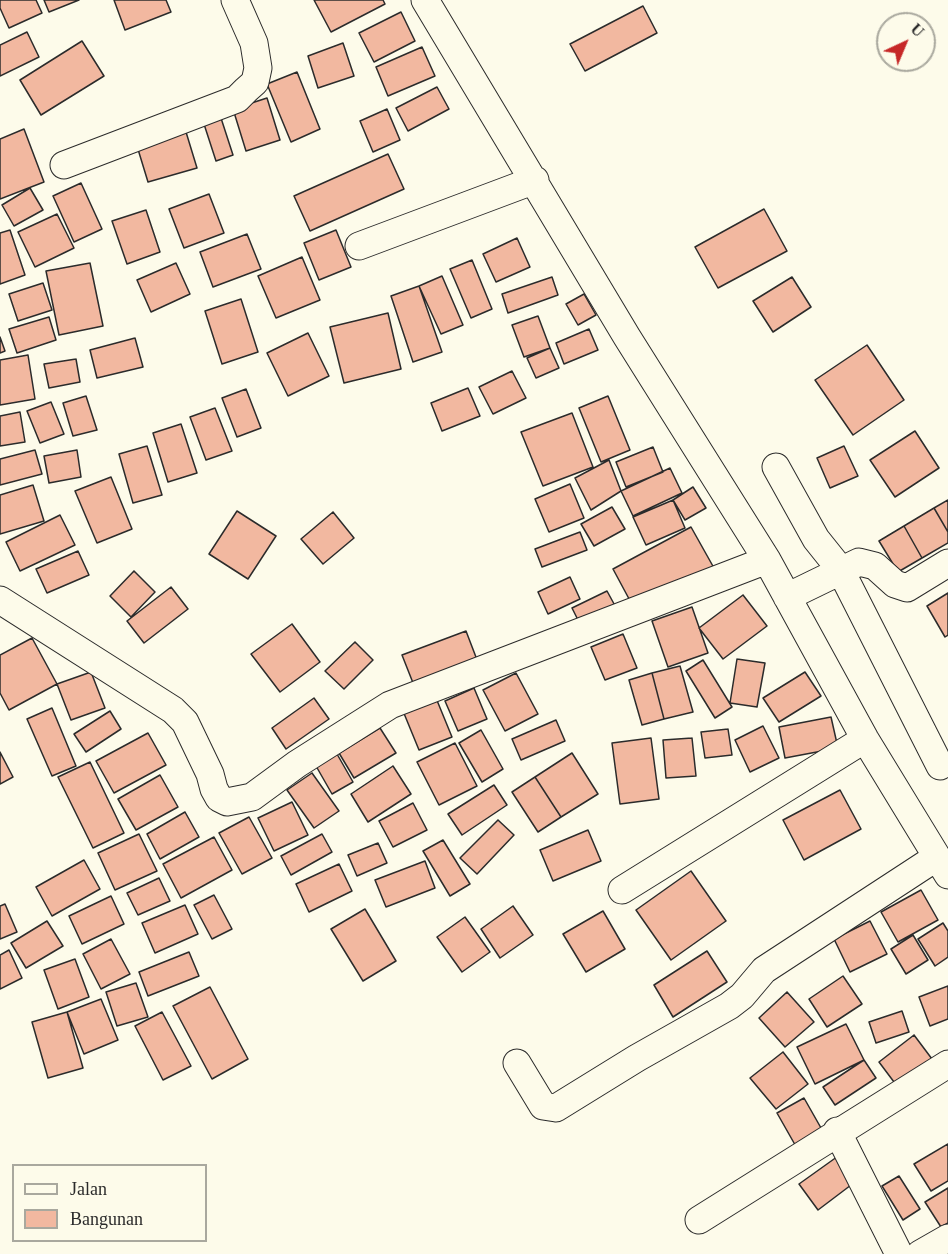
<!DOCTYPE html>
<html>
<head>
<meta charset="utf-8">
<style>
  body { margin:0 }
  #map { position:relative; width:948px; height:1254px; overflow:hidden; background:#fdfbea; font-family:Georgia,serif }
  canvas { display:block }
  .legend { position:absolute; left:12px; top:1164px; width:195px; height:78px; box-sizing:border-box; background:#fdfbea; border:2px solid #a9a89e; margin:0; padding:8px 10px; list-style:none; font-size:18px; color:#2b2b2b }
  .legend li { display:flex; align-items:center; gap:12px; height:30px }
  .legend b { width:30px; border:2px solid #a9a89e }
  .north { position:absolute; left:876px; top:12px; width:60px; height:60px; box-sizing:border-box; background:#fdfbea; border:2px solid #a9a89e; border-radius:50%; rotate:44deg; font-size:16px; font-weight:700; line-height:24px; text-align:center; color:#2b2b2b }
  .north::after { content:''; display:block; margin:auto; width:21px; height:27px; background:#c62828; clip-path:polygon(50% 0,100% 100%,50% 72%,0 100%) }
</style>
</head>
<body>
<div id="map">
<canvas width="948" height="1254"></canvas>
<ul class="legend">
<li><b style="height:8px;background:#fdfbea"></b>Jalan</li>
<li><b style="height:16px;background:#f2b8a0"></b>Bangunan</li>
</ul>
<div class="north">U</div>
</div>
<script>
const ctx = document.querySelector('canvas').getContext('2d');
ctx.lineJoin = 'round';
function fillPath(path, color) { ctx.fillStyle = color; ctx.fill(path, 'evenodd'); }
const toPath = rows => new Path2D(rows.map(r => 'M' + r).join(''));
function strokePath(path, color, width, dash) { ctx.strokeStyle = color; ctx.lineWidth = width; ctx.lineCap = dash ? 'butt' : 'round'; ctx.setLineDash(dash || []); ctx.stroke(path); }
const building = toPath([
  [0,0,36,0,42,13,9,28,0,8,0,0],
  [44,0,79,0,49,12,44,0],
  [114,0,166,0,171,12,125,30,114,0],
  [314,0,383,0,385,4,331,32,314,0],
  [643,6,657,33,585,71,570,44,643,6],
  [401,12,415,41,374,62,359,33,401,12],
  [27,32,39,57,0,76,0,45,27,32],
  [82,41,104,76,41,115,20,80,82,41],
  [343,43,354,76,318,88,308,56,343,43],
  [422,47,435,76,388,96,376,67,422,47],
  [297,72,320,129,291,142,267,84,297,72],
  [437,87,449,109,408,131,396,108,437,87],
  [267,98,280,140,246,151,233,109,267,98],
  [387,109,400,140,373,152,360,121,387,109],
  [220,115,233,155,216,161,203,121,220,115],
  [24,129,44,182,0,199,0,139,24,129],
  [186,132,197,168,148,182,137,146,186,132],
  [388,154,404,189,310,231,294,196,388,154],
  [81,183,102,229,74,242,53,196,81,183],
  [30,188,43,210,14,226,2,205,30,188],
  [209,194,224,233,184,248,169,209,209,194],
  [764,209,787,251,718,288,695,247,764,209],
  [146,210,160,252,127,264,112,221,146,210],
  [57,214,74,248,35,267,18,232,57,214],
  [10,230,25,275,0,284,0,233,10,230],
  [336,230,351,267,319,280,304,243,336,230],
  [247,234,261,269,213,287,200,252,247,234],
  [517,238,530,267,496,282,483,254,517,238],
  [302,257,320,300,276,318,258,276,302,257],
  [472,260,492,309,471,318,450,269,472,260],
  [90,263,103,326,59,335,46,271,90,263],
  [176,263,190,294,151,312,137,280,176,263],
  [442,276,463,325,441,334,419,286,442,276],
  [552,277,558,295,508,313,502,294,552,277],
  [792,277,811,307,773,332,753,301,792,277],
  [43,283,52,310,18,321,9,294,43,283],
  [419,286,442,352,413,362,391,296,419,286],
  [584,294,596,315,578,325,566,304,584,294],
  [241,299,258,352,222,364,205,311,241,299],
  [388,313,401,369,344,383,330,327,388,313],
  [538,316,550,348,524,357,512,325,538,316],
  [49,317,56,340,17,353,9,329,49,317],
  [589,329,598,350,564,364,556,343,589,329],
  [308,333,329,376,288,396,267,353,308,333],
  [0,337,5,351,0,353,0,337],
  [135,338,143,367,97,378,90,350,135,338],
  [867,345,904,400,853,435,815,380,867,345],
  [550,348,559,368,536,378,527,358,550,348],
  [28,355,35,399,0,405,0,360,28,355],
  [76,359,80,382,49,388,44,364,76,359],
  [512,371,526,398,493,414,479,387,512,371],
  [468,388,480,416,442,431,431,403,468,388],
  [246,389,261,428,237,437,222,398,246,389],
  [86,396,97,430,73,436,63,403,86,396],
  [608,396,630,450,601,462,579,408,608,396],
  [51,402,64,434,40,443,27,411,51,402],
  [215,408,232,451,206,460,190,417,215,408],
  [20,412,25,442,0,446,0,416,20,412],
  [572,413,593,467,543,486,521,432,572,413],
  [181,424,197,473,168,482,153,433,181,424],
  [915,431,939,468,895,497,870,460,915,431],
  [147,446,162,495,133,503,119,454,147,446],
  [844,446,858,476,830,488,817,458,844,446],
  [653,447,663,472,626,487,616,462,653,447],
  [35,450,42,474,0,485,0,459,35,450],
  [77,450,81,477,49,483,44,456,77,450],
  [609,460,621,491,591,510,575,478,609,460],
  [670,468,682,493,633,516,621,491,670,468],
  [111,477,132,529,97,543,75,491,111,477],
  [570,484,584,518,549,532,535,499,570,484],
  [33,485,44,521,0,534,0,495,33,485],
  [693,487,706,508,685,520,673,500,693,487],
  [673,500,685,528,646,545,633,517,673,500],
  [948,500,948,532,934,508,948,500],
  [612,507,625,529,594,546,581,524,612,507],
  [934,508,948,532,948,543,922,558,904,526,934,508],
  [237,511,276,536,248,579,209,554,237,511],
  [333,512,354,538,323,564,301,539,333,512],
  [60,515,75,545,20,571,6,542,60,515],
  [904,526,922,558,898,572,879,541,904,526],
  [691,527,714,568,635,610,613,569,691,527],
  [580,532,587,550,542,567,535,549,580,532],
  [78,551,89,575,47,593,36,569,78,551],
  [134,571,155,592,131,617,110,596,134,571],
  [570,577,580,599,548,614,538,592,570,577],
  [171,587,188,609,144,643,127,621,171,587],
  [607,591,619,613,583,630,572,608,607,591],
  [948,593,948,635,945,637,927,606,948,593],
  [743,595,767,626,723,659,699,628,743,595],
  [692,607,708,653,668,667,652,621,692,607],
  [292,624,320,662,280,692,251,654,292,624],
  [466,631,479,665,415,688,402,655,466,631],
  [623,634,637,668,605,680,591,647,623,634],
  [32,638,57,684,9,710,0,693,0,655,32,638],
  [355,642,373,660,344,689,325,671,355,642],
  [737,659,765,663,757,707,730,703,737,659],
  [703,660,732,707,715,718,686,671,703,660],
  [680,666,693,712,664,719,652,673,680,666],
  [91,672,105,708,71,720,57,684,91,672],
  [805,672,821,696,779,722,763,698,805,672],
  [516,673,538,714,505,731,483,690,516,673],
  [652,673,664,719,642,725,629,680,652,673],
  [474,688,487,719,458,731,445,701,474,688],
  [314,698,329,719,286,749,272,728,314,698],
  [436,698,452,737,419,750,403,711,436,698],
  [52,708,76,766,52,776,27,719,52,708],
  [110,711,121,729,86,752,74,734,110,711],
  [831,717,838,748,785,758,779,727,831,717],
  [556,720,565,741,521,760,512,739,556,720],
  [763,726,779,758,750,772,735,740,763,726],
  [380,728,396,753,354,778,339,753,380,728],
  [728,729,732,755,705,758,701,732,728,729],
  [481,730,503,769,482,782,459,743,481,730],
  [148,733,166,765,114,793,96,761,148,733],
  [651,738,659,799,620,804,612,743,651,738],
  [692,738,696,776,666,778,663,740,692,738],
  [455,743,477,786,439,805,417,762,455,743],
  [0,752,13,777,0,784,0,752],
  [572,753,598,794,561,817,535,777,572,753],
  [337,754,353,782,332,794,316,766,337,754],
  [90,762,124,833,93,848,58,777,90,762],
  [393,766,411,794,368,822,351,794,393,766],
  [312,773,339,811,314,828,287,790,312,773],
  [160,775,178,807,136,830,118,799,160,775],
  [535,777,561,817,538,832,512,792,535,777],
  [494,785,507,805,462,835,448,814,494,785],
  [840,790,861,829,804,860,783,820,840,790],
  [292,802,308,835,274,851,258,818,292,802],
  [413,803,427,830,393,847,379,821,413,803],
  [185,812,199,837,160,859,147,834,185,812],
  [249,817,272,858,242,874,219,833,249,817],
  [498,820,514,835,477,874,460,858,498,820],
  [588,830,601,861,553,881,540,850,588,830],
  [139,834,157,871,115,890,98,853,139,834],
  [322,834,332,852,291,875,281,856,322,834],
  [214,837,232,870,181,898,163,864,214,837],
  [443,840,470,884,450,896,423,851,443,840],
  [378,843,387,863,357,876,348,855,378,843],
  [84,860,100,889,52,916,36,887,84,860],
  [425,861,435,888,386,907,375,880,425,861],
  [339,864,352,891,309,912,296,884,339,864],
  [691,871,726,921,671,960,636,910,691,871],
  [159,878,170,901,138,915,127,893,159,878],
  [921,890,938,920,898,942,881,912,921,890],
  [214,895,232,929,212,939,194,905,214,895],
  [111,896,124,924,82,944,69,916,111,896],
  [5,904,17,932,0,939,0,906,5,904],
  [185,905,198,934,155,953,142,923,185,905],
  [513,906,533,935,500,958,481,929,513,906],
  [365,909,396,961,363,981,331,929,365,909],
  [603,911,625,949,586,972,563,934,603,911],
  [465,917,490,952,462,972,437,937,465,917],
  [47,921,63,946,26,968,11,943,47,921],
  [870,921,887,954,850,972,834,939,870,921],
  [943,923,948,931,948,957,935,966,918,939,943,923],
  [913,935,928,960,906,974,891,949,913,935],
  [111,939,130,974,101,989,83,954,111,939],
  [9,950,22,978,0,989,0,955,9,950],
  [707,951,727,982,673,1017,654,985,707,951],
  [189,952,199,976,148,996,139,972,189,952],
  [75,959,89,997,58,1009,44,970,75,959],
  [843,976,862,1004,827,1027,809,999,843,976],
  [136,983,148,1017,117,1026,106,992,136,983],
  [948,986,948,1019,930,1026,919,997,948,986],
  [210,987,248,1059,212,1079,173,1006,210,987],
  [787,992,814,1022,785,1047,759,1018,787,992],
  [101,999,118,1040,84,1054,67,1012,101,999],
  [902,1011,909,1032,876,1043,869,1022,902,1011],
  [67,1012,83,1068,48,1078,32,1022,67,1012],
  [162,1012,191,1066,163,1080,135,1026,162,1012],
  [846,1024,864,1060,815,1084,797,1047,846,1024],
  [914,1035,932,1059,897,1086,879,1062,914,1035],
  [783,1052,808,1084,776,1109,750,1078,783,1052],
  [864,1060,876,1078,835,1105,823,1087,864,1060],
  [804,1098,825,1135,798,1150,777,1113,804,1098],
  [948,1144,948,1181,931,1191,914,1164,948,1144],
  [841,1154,859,1179,818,1210,799,1184,841,1154],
  [899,1176,920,1209,903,1220,882,1186,899,1176],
  [948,1188,948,1223,941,1227,925,1202,948,1188]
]);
const minor = toPath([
  [425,0,627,337,767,560,865,739,948,875],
  [64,165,237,99,246,90,255,82,258,68,254,43,235,0],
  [359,246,535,180],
  [776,467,816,539,840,569,940,766],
  [787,597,859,562,875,566,895,584,907,588,948,563],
  [0,600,173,710,185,722,210,774,214,789,219,798,227,802,252,797,297,764,390,705,767,560],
  [622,890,865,739],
  [517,1063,543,1106,556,1108,637,1058,729,1006,742,996,764,970,937,857],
  [837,1131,899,1254],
  [699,1220,948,1064],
  [920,1254,948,1238]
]);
fillPath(building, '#f2b8a0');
strokePath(building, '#2b2b2b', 1.5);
strokePath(minor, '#2b2b2b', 29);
strokePath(minor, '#fdfbea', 27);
</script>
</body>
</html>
